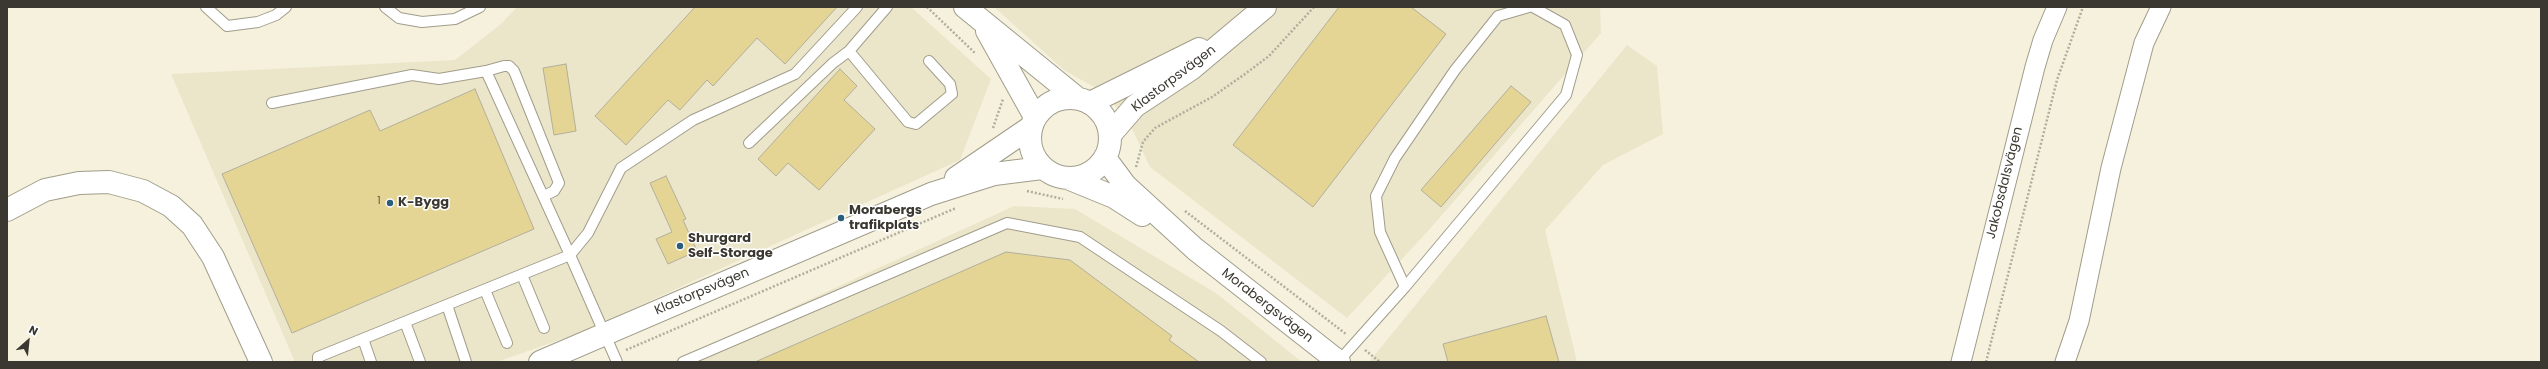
<!DOCTYPE html>
<html>
<head>
<meta charset="utf-8">
<style>
  body { margin:0 }
  #map { position:relative; width:2548px; height:369px; overflow:hidden; background:#f5f1dd; font-family:Poppins,sans-serif }
  canvas { display:block }
  .frame { position:absolute; inset:0; border:8px solid #3a3830; pointer-events:none }
  .north { position:absolute; left:8px; top:321px; width:40px; height:40px; -webkit-text-stroke:3px #fff; paint-order:stroke; rotate:27deg; font-size:11px; font-weight:700; line-height:16px; text-align:center; color:#3a3830 }
  .north::after { content:''; display:block; margin:auto; width:14px; height:18px; background:#3a3830; clip-path:polygon(50% 0,100% 100%,50% 72%,0 100%) }
</style>
</head>
<body>
<div id="map">
<canvas width="2548" height="369"></canvas>
<div class="frame"></div>
<div class="north">N</div>
</div>
<script>
const ctx = document.querySelector('canvas').getContext('2d');
ctx.lineJoin = 'round';
function fillPath(path, color) { ctx.fillStyle = color; ctx.fill(path, 'evenodd'); }
const toPath = rows => new Path2D(rows.map(r => 'M' + r).join(''));
function strokePath(path, color, width, dash) { ctx.strokeStyle = color; ctx.lineWidth = width; ctx.lineCap = dash ? 'butt' : 'round'; ctx.setLineDash(dash || []); ctx.stroke(path); }
function drawText(font, color, halo, rows, align = 'center') {
  ctx.font = font + ' Poppins,sans-serif'; ctx.lineWidth = 3; ctx.setLineDash([]); ctx.textBaseline = 'middle'; ctx.strokeStyle = halo; ctx.fillStyle = color; for (const [text, x, y, turn = 0] of rows) {
    ctx.save(); ctx.translate(x, y); ctx.rotate((+turn || 0) * Math.PI / 180); ctx.textAlign = isNaN(turn) ? turn : align; if (halo) ctx.strokeText(text, 0, 0); ctx.fillText(text, 0, 0); ctx.restore();
  }
}
const built = toPath([
  [517,7,911,7,991,79,960,160,579,333,497,362,295,362,171,74,455,60,501,24],
  [994,7,1600,7,1601,33,1428,231,1347,318,1150,167,1133,131,1108,95,1064,70],
  [1627,45,1657,66,1663,134,1603,165,1545,230,1577,362,1369,362],
  [1014,206,1075,209,1216,293,1302,362,673,362]
]);
const building = toPath([
  [695,7,837,7,785,64,757,38,713,86,707,80,680,110,668,100,626,145,595,116,695,7],
  [1339,7,1411,7,1446,34,1313,207,1233,145,1339,7],
  [566,64,576,131,554,135,543,68,566,64],
  [840,69,857,86,844,100,875,129,819,190,788,163,776,176,758,159,840,69],
  [1511,86,1531,102,1441,207,1421,190,1511,86],
  [475,89,534,229,292,333,222,174,370,110,380,131,475,89],
  [666,176,686,219,683,220,697,251,668,264,656,239,672,232,650,183,666,176],
  [1006,252,1070,260,1172,336,1169,340,1199,362,755,362,1006,252],
  [1546,316,1559,362,1448,362,1443,344,1546,316]
]);
const path = toPath([
  [927,7,976,54],
  [993,128,1003,99],
  [1136,167,1143,142,1155,128,1212,97,1245,74,1269,56,1314,7],
  [1027,191,1063,199],
  [1185,211,1346,334],
  [626,350,956,208],
  [1365,350,1380,362],
  [1986,362,2057,80,2083,7]
]);
const lane = toPath([
  [206,7,227,26,258,22,276,15,286,7],
  [385,7,399,18,422,22,455,19,480,7],
  [849,51,908,122,916,124,952,94,950,84,929,61],
  [486,71,504,66,509,66,514,71,559,183,554,191,544,196],
  [272,103,412,75,439,79,486,71,570,255,588,233,621,168,693,120,795,74,857,7],
  [749,143,833,63,849,51,887,7],
  [522,275,544,328],
  [1405,287,1380,232,1376,196,1395,158,1455,70,1498,16,1529,7],
  [485,290,507,343],
  [447,305,466,362],
  [405,322,420,362],
  [363,339,371,362],
  [318,362,318,357,570,255,617,362],
  [683,362,1007,223,1080,237,1221,331,1261,362],
  [1338,362,1405,287,1566,95,1577,55,1565,25,1533,7]
]);
const street = toPath([
  [1961,362,2035,67,2043,40,2057,7],
  [2065,362,2079,321,2111,168,2144,43,2161,7]
]);
const secondary = toPath([
  [965,7,1077,98],
  [987,31,1035,117],
  '1030 138a40 40 0 1 1 80 0a40 40 0 1 1-80 0Z',
  [1090,103,1199,49],
  [1110,135,1135,106,1191,69,1265,7],
  [1105,158,1125,185,1195,249,1339,362],
  [956,178,1031,127],
  [1070,179,1114,197,1142,215],
  [540,362,931,194,994,174,1042,168]
]);
const highway = toPath([
  [7,210,45,190,79,183,109,182,143,191,171,206,192,225,213,257,261,362]
]);
const markers = [
  [390,203,4,"#2b5d7b"],
  [841,218,4,"#2b5d7b"],
  [680,246,4,"#2b5d7b"]
];
const numberNames = [
  ["1",379,201]
];
const streetNames = [
  ["Klastorpsvägen",1174,79,-37],
  ["Jakobsdalsvägen",2005,183,-76],
  ["Klastorpsvägen",702,292,-23],
  ["Morabergsvägen",1267,306,38]
];
const poiNames = [
  ["K-Bygg",398,203],
  ["Morabergs",849,211],
  ["trafikplats",849,226],
  ["Shurgard",688,239],
  ["Self-Storage",688,254]
];
fillPath(built, '#ebe6ca');
fillPath(building, '#e4d595');
strokePath(building, '#b3af9c', 1);
strokePath(lane, '#a19d8b', 12);
strokePath(street, '#a19d8b', 21);
strokePath(secondary, '#a19d8b', 24);
strokePath(highway, '#a19d8b', 24);
strokePath(path, '#b0ad9e', 2.5, [2, 2]);
strokePath(lane, '#fff', 10);
strokePath(street, '#fff', 19);
strokePath(secondary, '#fff', 22);
strokePath(highway, '#fff', 22);
for (const [x, y, r, color] of markers) { const dot = new Path2D(); dot.arc(x, y, r, 0, 2 * Math.PI); ctx.fillStyle = color; ctx.fill(dot); strokePath(dot, '#fff', 1.5); }
drawText('11px', '#645f49', null, numberNames);
drawText('13px', '#3a3830', '#fff', streetNames);
drawText('bold 13px', '#3a3830', '#fff', poiNames, 'left');
</script>
</body>
</html>
